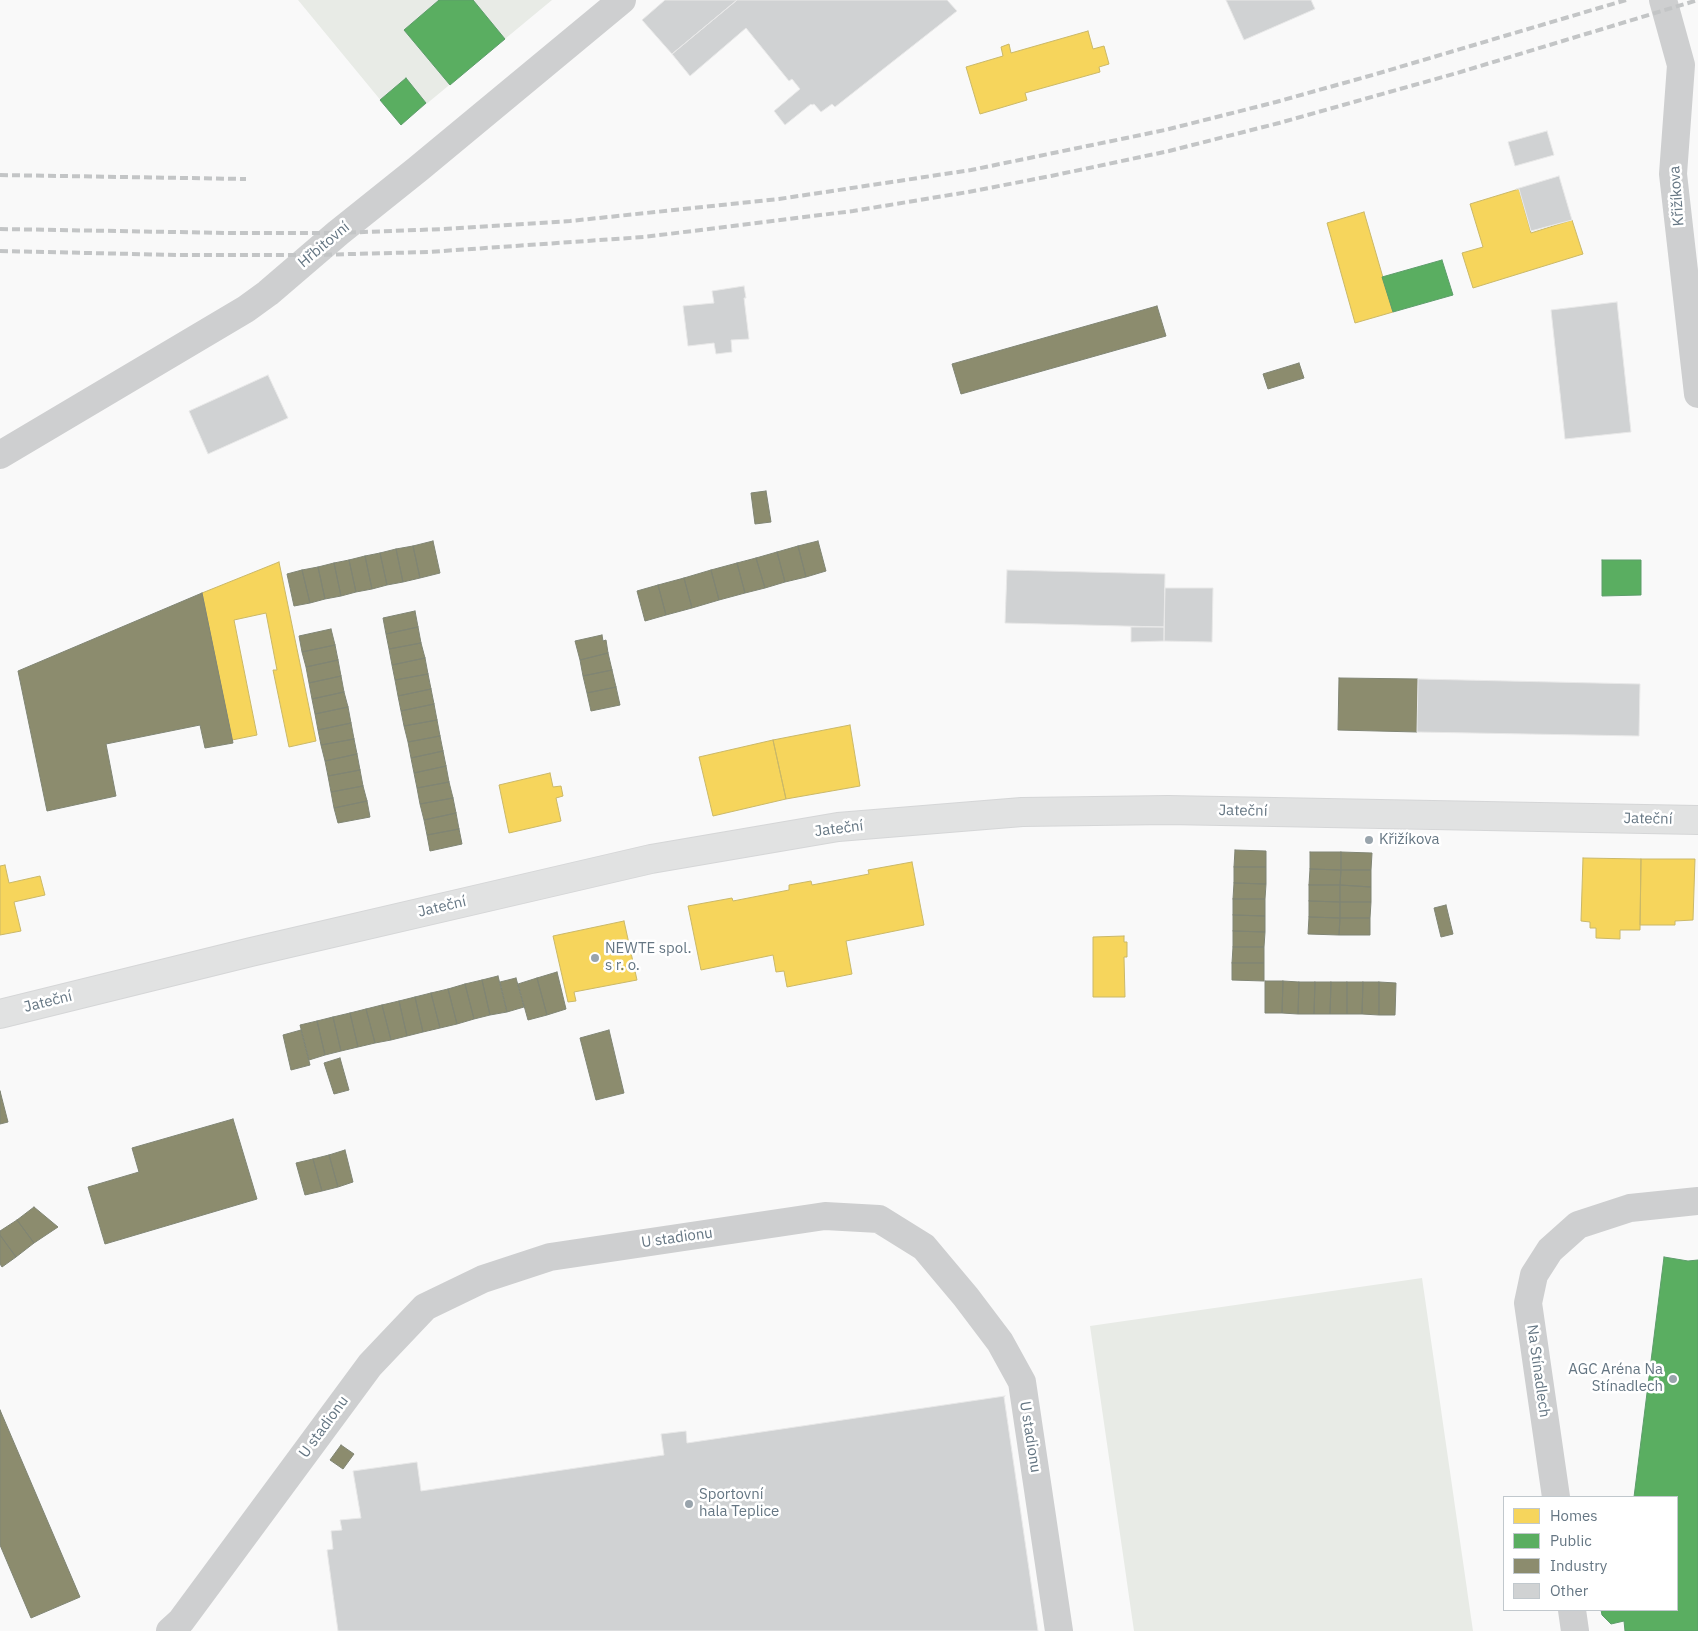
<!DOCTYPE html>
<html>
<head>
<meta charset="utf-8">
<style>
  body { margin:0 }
  #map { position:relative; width:1698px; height:1631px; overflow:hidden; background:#f9f9f9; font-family:"IBM Plex Sans",sans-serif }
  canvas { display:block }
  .legend { position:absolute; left:1503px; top:1496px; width:175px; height:115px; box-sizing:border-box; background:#fff; border:1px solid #c1c8cd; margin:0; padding:6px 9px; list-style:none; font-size:15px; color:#657683 }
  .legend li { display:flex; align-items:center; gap:10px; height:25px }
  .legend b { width:25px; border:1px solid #c1c8cd }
</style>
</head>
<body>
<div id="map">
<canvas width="1698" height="1631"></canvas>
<ul class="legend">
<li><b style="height:14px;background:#f6d55c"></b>Homes</li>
<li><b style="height:14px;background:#5aae61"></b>Public</li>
<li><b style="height:14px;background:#8c8c6e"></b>Industry</li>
<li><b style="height:14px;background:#d0d2d3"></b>Other</li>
</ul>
</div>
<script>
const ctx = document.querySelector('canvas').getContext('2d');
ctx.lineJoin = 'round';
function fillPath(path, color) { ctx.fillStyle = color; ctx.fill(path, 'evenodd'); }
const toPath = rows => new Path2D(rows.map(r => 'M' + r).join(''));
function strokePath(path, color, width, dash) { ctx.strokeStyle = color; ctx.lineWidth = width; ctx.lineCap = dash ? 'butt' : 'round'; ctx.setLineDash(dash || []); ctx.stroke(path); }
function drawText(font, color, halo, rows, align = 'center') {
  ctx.font = font + ' "IBM Plex Sans",sans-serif'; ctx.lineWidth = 5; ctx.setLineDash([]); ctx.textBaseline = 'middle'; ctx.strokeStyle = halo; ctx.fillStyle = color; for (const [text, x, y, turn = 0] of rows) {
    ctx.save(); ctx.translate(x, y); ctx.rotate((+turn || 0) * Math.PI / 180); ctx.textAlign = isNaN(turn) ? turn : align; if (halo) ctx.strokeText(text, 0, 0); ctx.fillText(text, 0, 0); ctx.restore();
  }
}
const green = toPath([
  [298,0,552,0,401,125],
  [1422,1278,1473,1631,1134,1631,1090,1326]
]);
const homes = toPath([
  [1088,31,1093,49,1104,46,1109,64,1099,67,1100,72,1025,93,1027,100,980,114,966,67,1003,56,1001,47,1009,44,1011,53,1088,31],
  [1519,189,1531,233,1572,220,1583,254,1473,288,1462,253,1483,247,1470,204,1519,189],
  [1364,212,1393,312,1355,323,1327,223,1364,212],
  [279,562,316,741,289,747,273,670,277,670,266,613,234,620,257,735,232,740,202,593,279,562],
  [850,725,860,786,786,799,773,740,850,725],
  [773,740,786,799,713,816,699,757,773,740],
  [550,773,553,787,561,786,563,796,556,798,561,821,509,833,499,785,550,773],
  [1583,858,1641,859,1640,930,1620,930,1620,939,1596,938,1596,928,1590,928,1590,922,1581,921,1583,858],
  [1641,859,1695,859,1693,920,1675,921,1675,925,1640,925,1641,859],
  [912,862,924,925,846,941,852,974,787,987,784,971,776,972,773,955,701,970,688,906,732,898,733,901,789,890,789,885,811,881,812,885,869,874,868,870,912,862],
  [5,865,9,883,40,876,45,895,14,902,21,931,0,935,0,866,5,865],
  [624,921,637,980,574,992,576,1001,568,1002,553,936,624,921],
  [1124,936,1124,942,1127,942,1127,957,1124,957,1125,997,1093,997,1093,937,1124,936]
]);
const public = toPath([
  [439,0,473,0,505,39,450,85,404,30,439,0],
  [406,78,426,103,401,125,380,100,406,78],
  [1442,260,1453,295,1393,312,1382,277,1442,260],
  [1602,560,1641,560,1641,595,1602,596,1602,560],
  [1664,1257,1688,1261,1698,1260,1698,1631,1625,1631,1624,1621,1611,1624,1602,1615,1601,1610,1677,1610,1677,1497,1634,1497,1664,1257]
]);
const industry = toPath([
  [1157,306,1166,336,961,394,952,364,1157,306],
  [1299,363,1304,378,1268,389,1263,374,1299,363],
  [766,491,771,522,755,524,751,493,766,491],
  [433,541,440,573,420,578,413,546,433,541],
  [818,541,826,571,806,577,798,546,818,541],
  [413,546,420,578,403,582,396,549,413,546],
  [798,546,806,577,785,582,777,552,798,546],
  [396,549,403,582,387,585,380,553,396,549],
  [777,552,785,582,765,588,756,558,777,552],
  [380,553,387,585,372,589,365,556,380,553],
  [365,556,372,589,356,592,349,560,365,556],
  [756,558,765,588,745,593,737,563,756,558],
  [349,560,356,592,341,596,334,563,349,560],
  [334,563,341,596,325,599,318,567,334,563],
  [737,563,745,593,719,600,711,570,737,563],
  [318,567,325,599,310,603,302,570,318,567],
  [302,570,310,603,294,606,287,574,302,570],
  [711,570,719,600,692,608,684,578,711,570],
  [684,578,692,608,666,615,658,585,684,578],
  [658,585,666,615,645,621,637,591,658,585],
  [202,593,233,743,205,748,200,725,106,744,116,796,47,811,18,671,202,593],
  [415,611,418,627,386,634,383,618,415,611],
  [418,627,421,643,389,649,386,634,418,627],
  [331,629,335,645,302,652,299,636,331,629],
  [602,635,603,641,606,640,608,653,580,660,575,641,602,635],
  [421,643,425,658,392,665,389,649,421,643],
  [335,645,338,660,306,667,302,652,335,645],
  [608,653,612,670,583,676,580,660,608,653],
  [425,658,428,674,395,680,392,665,425,658],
  [338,660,341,676,309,683,306,667,338,660],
  [612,670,616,687,587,693,583,676,612,670],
  [428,674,431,689,398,696,395,680,428,674],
  [341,676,344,692,312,699,309,683,341,676],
  [1339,678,1418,679,1417,732,1338,730,1339,678],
  [616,687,620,705,591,711,587,693,616,687],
  [431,689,434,704,401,711,398,696,431,689],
  [344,692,348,707,315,714,312,699,344,692],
  [434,704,437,720,404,726,401,711,434,704],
  [348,707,351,723,318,730,315,714,348,707],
  [437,720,440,736,408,742,404,726,437,720],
  [351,723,354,739,321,745,318,730,351,723],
  [440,736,443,751,411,758,408,742,440,736],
  [354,739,357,754,325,761,321,745,354,739],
  [443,751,446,766,414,773,411,758,443,751],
  [357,754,360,770,328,776,325,761,357,754],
  [446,766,449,782,417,788,414,773,446,766],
  [360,770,363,786,331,792,328,776,360,770],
  [449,782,453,798,420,804,417,788,449,782],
  [363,786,367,801,334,808,331,792,363,786],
  [453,798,456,813,424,820,420,804,453,798],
  [367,801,370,817,338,823,334,808,367,801],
  [456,813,459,829,427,835,424,820,456,813],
  [459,829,462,844,430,851,427,835,459,829],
  [1235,850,1266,851,1266,867,1234,867,1235,850],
  [1310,852,1341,852,1341,870,1310,869,1310,852],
  [1341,852,1372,853,1371,870,1341,870,1341,852],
  [1234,867,1266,867,1266,884,1234,883,1234,867],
  [1310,869,1341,870,1340,885,1309,885,1310,869],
  [1341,870,1371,870,1371,887,1340,885,1341,870],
  [1234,883,1266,884,1265,899,1233,899,1234,883],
  [1309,885,1340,885,1340,902,1309,901,1309,885],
  [1340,885,1371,887,1371,902,1340,902,1340,885],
  [1233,899,1265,899,1265,916,1233,915,1233,899],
  [1309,901,1340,902,1340,918,1309,917,1309,901],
  [1340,902,1371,902,1370,918,1340,918,1340,902],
  [1446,905,1453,934,1441,937,1434,908,1446,905],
  [1233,915,1265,916,1265,932,1233,931,1233,915],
  [1309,917,1340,918,1339,935,1308,934,1309,917],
  [1340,918,1370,918,1370,935,1339,935,1340,918],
  [1233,931,1265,932,1264,947,1233,947,1233,931],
  [1233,947,1264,947,1264,963,1232,963,1233,947],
  [1232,963,1264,963,1264,981,1232,980,1232,963],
  [557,972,566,1009,547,1015,537,978,557,972],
  [498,976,507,1012,490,1015,482,980,498,976],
  [516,978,524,1007,507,1012,500,982,516,978],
  [537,978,547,1015,528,1020,518,984,537,978],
  [482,980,490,1015,474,1019,465,984,482,980],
  [1265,981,1283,981,1282,1013,1265,1013,1265,981],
  [1283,981,1299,982,1298,1014,1282,1013,1283,981],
  [1299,982,1315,982,1314,1014,1298,1014,1299,982],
  [1315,982,1331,982,1330,1014,1314,1014,1315,982],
  [1331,982,1347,982,1347,1014,1330,1014,1331,982],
  [1347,982,1363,982,1362,1014,1347,1014,1347,982],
  [1363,982,1379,982,1379,1015,1362,1014,1363,982],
  [1379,982,1396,983,1395,1015,1379,1015,1379,982],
  [465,984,474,1019,457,1024,448,989,465,984],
  [448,989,457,1024,440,1028,431,993,448,989],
  [431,993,440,1028,423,1032,415,997,431,993],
  [415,997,423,1032,407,1036,399,1001,415,997],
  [399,1001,407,1036,391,1040,382,1005,399,1001],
  [382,1005,391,1040,375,1043,366,1009,382,1005],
  [366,1009,375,1043,358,1047,350,1013,366,1009],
  [350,1013,358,1047,341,1051,333,1017,350,1013],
  [333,1017,341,1051,325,1055,317,1021,333,1017],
  [317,1021,325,1055,309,1060,300,1025,317,1021],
  [301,1030,310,1065,291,1070,283,1035,301,1030],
  [609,1030,624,1093,596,1100,580,1038,609,1030],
  [340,1058,349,1090,334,1094,324,1063,340,1058],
  [0,1091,8,1122,0,1124,0,1091],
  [233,1119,257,1199,105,1244,88,1187,139,1172,132,1148,233,1119],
  [345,1150,353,1182,338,1187,329,1155,345,1150],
  [329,1155,338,1187,322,1191,313,1159,329,1155],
  [313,1159,322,1191,305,1195,296,1163,313,1159],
  [34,1207,58,1227,34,1243,17,1220,34,1207],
  [17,1220,34,1243,16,1257,0,1235,0,1231,17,1220],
  [0,1235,16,1257,2,1267,0,1264,0,1235],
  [0,1410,80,1597,31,1618,0,1545,0,1410],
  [341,1445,354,1454,343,1469,330,1460,341,1445]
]);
const building = toPath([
  [665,0,737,0,672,54,642,20,665,0],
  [737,0,947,0,957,11,835,107,832,104,821,112,814,104,812,105,811,104,785,125,774,111,800,89,792,79,789,81,746,28,690,76,672,54,737,0],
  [1226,0,1311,0,1315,9,1244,40,1226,0],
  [1547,131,1554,155,1515,166,1508,142,1547,131],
  [1559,176,1572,220,1531,231,1519,189,1516,189,1559,176],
  [744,286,746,298,744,298,749,339,731,340,732,352,716,354,714,343,688,346,683,306,714,303,712,291,744,286],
  [1617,302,1631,432,1565,439,1551,310,1617,302],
  [268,375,288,418,208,454,189,411,268,375],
  [1007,570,1165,574,1164,627,1005,623,1007,570],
  [1165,588,1213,588,1212,642,1164,641,1165,588],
  [1131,627,1164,627,1164,641,1131,642,1131,627],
  [1418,679,1640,684,1639,736,1417,732,1418,679],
  [1005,1396,1004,1397,1038,1631,338,1631,327,1550,333,1549,331,1531,342,1530,340,1520,361,1518,353,1471,417,1462,421,1491,664,1455,661,1434,686,1431,687,1443,1005,1396]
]);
const minor = toPath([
  [1663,0,1681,65,1673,174,1698,394],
  [0,455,246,309,268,293,338,233,418,169,622,0],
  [1556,1497,1528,1303,1534,1275,1550,1250,1578,1225,1630,1208,1698,1201],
  [1572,1610,1575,1631],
  [170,1631,181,1621,370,1365,425,1307,483,1279,550,1257,825,1216,879,1219,924,1247,966,1297,1000,1342,1022,1382,1059,1631]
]);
const major = toPath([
  [0,1014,251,952,651,859,838,827,1022,812,1168,810,1698,820]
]);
const rail = toPath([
  [0,175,246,179],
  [0,229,231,233,338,233,444,229,570,221,779,199,971,170,1165,130,1276,102,1376,74,1626,0],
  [0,251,179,255,314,255,428,252,644,237,853,211,968,192,1051,176,1169,151,1279,123,1457,73,1698,0]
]);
const markers = [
  [1369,840,5,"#99a4ac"],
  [595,958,5,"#99a4ac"],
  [1673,1379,5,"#99a4ac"],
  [689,1504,5,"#99a4ac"]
];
const streetNames = [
  ["Křižíkova",1677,196,-94],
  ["Hřbitovní",324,245,-40],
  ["Jateční",1243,811,1],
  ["Jateční",1648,819,1],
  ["Jateční",839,829,-7],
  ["Jateční",442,907,-13],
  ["Jateční",48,1002,-14],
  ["U stadionu",677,1238,-8],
  ["Na Stínadlech",1538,1371,82],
  ["U stadionu",324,1427,-54],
  ["U stadionu",1030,1437,81]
];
const poiNames = [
  ["Křižíkova",1379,840],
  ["NEWTE spol.",605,949],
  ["s r. o.",605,966],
  ["AGC Aréna Na",1663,1370,"right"],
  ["Stínadlech",1663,1387,"right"],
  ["Sportovní",699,1495],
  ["hala Teplice",699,1512]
];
fillPath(green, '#e8ebe6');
fillPath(homes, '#f6d55c');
strokePath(homes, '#cab868', 1);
fillPath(public, '#5aae61');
strokePath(public, '#5d9d6b', 1);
fillPath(industry, '#8c8c6e');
strokePath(industry, '#808574', 1);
fillPath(building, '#d0d2d3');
strokePath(building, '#e8e8e8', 1);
strokePath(major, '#d5d6d7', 30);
strokePath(minor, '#cecfd0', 28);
strokePath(major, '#e1e2e2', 28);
strokePath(rail, '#c3c5c6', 4, [8, 4]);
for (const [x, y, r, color] of markers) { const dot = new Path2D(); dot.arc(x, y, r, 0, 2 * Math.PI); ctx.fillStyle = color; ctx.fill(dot); strokePath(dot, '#fff', 2); }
drawText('15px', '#657683', '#fff', streetNames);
drawText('15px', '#657683', '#fff', poiNames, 'left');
</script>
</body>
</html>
